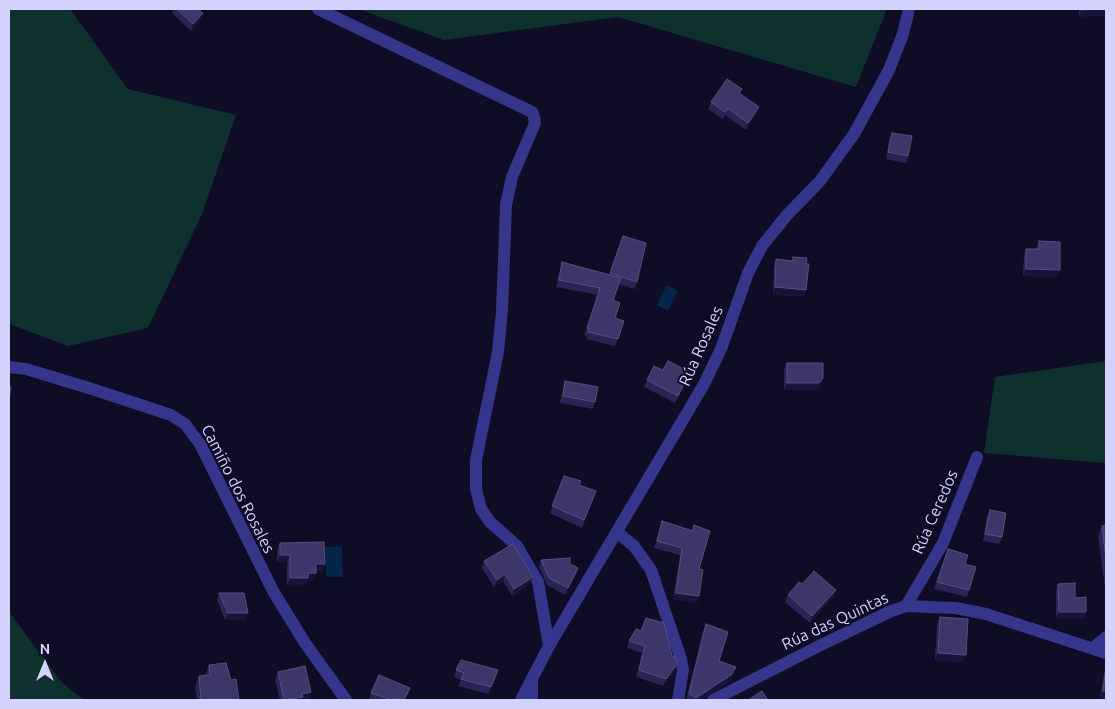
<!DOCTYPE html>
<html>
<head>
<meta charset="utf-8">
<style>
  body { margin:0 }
  #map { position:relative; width:1115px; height:709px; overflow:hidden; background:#0f0c26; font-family:Ubuntu,sans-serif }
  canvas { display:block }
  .frame { position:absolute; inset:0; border:10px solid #d4d2ff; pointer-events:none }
  .north { position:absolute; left:20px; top:639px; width:50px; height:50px; -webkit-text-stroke:4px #0f0c26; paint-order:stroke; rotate:0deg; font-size:14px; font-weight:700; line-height:20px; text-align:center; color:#d4d2ff }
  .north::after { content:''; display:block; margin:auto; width:18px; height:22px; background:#d4d2ff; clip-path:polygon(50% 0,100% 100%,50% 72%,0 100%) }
</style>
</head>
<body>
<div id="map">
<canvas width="1115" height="709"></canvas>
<div class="frame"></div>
<div class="north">N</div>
</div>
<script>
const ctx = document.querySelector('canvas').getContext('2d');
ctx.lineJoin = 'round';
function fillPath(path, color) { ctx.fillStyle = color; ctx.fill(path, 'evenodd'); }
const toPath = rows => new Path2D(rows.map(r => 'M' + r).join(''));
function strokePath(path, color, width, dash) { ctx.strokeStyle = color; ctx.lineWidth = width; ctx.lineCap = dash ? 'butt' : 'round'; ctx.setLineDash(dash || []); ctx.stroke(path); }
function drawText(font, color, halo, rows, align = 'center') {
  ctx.font = font + ' Ubuntu,sans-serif'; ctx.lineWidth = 4; ctx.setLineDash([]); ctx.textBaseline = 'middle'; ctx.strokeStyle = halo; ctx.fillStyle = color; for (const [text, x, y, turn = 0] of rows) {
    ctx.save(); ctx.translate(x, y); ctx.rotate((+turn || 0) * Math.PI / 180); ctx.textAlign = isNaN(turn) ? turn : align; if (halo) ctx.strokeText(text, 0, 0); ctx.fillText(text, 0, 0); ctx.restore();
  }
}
const green = toPath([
  [9,9,70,9,128,89,236,115,202,214,148,328,68,346,9,324],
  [358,9,887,9,856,87,618,17,444,40],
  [1106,361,1106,463,984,453,995,377],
  [9,612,63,684,84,700,9,700]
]);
const water = toPath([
  [667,285,678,291,668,311,657,305],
  [342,546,343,577,326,577,325,547]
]);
const minor = toPath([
  [318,9,532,112,534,117,535,123,512,177,506,205,502,311,498,352,476,460,476,489,481,509,490,522,517,546,538,582,549,646],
  [9,367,26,369,92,389,171,415,185,424,200,444,273,591,305,643,346,700],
  [618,533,634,546,651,570,681,659,683,670,678,700],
  [906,606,943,543,977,457],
  [1093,648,1106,637],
  [532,678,532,700],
  [713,700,819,646,889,612,906,606,956,608,986,614,1106,653]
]);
const tertiary = toPath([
  [521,700,549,646,703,386,721,349,748,273,762,246,787,215,820,181,854,134,889,70,903,34,909,9]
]);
const wall = toPath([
  [173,9,198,9,203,13,201,20,191,31,172,13],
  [1079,9,1106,9,1106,15,1079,17],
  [740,94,757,114,746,130,725,115,723,119,708,109,711,102],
  [892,133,908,156,906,163,886,159,889,140],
  [623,236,637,282,635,289,619,284,613,300,615,318,624,321,615,346,586,339,587,336,584,335,598,295,556,287,560,269,562,262,610,275],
  [1039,241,1057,277,1023,276,1024,256,1026,249,1036,249],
  [793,257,806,264,804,297,773,294,774,266,776,259,792,261],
  [787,363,823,378,821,385,816,390,784,390,784,370],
  [663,370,690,372,688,379,675,403,644,387,647,380],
  [565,381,595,402,593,409,560,403,563,388],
  [564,476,579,485,596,491,582,528,550,513],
  [990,510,1002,537,999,544,983,541,987,517],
  [662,521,692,531,694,525,699,569,697,603,673,599,680,555,654,548],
  [1106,525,1106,595,1098,536,1102,526],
  [280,543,325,564,322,571,316,571,316,573,313,580,308,580,306,585,287,585,287,562,277,562,277,550],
  [948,549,965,564,969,590,967,597,934,589],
  [541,560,570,564,578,568,576,575,565,595,547,585,539,567],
  [484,561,533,577,530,584,512,596,503,581,494,587,482,568],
  [802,584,836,590,833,597,810,623,785,602,788,595],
  [1058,584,1075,598,1086,612,1084,619,1056,619,1056,591],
  [219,593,248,613,245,620,225,620,217,600],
  [940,617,963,662,935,660,937,624],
  [706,624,719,661,736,667,734,674,729,682,701,700,686,700,703,631],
  [629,641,672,656,677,664,675,671,663,686,636,677,642,653,627,648],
  [209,665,231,680,239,700,197,700,195,686,199,676,205,676],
  [1106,666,1106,698,1100,698,1104,673],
  [456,670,496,677,488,694,458,686,461,680,454,677],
  [278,672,311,692,309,699,304,700,280,700,275,679],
  [410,688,405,700,369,700,371,693]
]);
const shadedWall = toPath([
  [1106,9,1106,15,1079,17,1081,10],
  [203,13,201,20,191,31,193,24],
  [759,107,757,114,746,130,748,123],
  [1026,269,1060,270,1057,277,1023,276],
  [775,287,806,290,804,297,773,294],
  [690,372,688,379,675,403,678,396],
  [823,378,821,385,816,390,784,390,787,383],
  [280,555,290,555,287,562,277,562],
  [316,564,325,564,322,571,313,571],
  [578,568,576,575,565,595,568,588],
  [308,573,316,573,313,580,308,580,306,585,287,585,290,578],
  [505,574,503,581,494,587,497,580],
  [533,577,530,584,512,596,514,589],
  [836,590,833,597,810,623,812,616],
  [676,593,699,596,697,603,673,599],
  [1059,612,1086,612,1084,619,1056,619],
  [228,613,248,613,245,620,225,620],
  [938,653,966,655,963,662,935,660],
  [677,664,675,671,663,686,666,679],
  [736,667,734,674,729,682,701,700,695,700,696,698],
  [1103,691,1106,691,1106,698,1100,698],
  [311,692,309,699,304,700,286,700,302,694]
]);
const building = toPath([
  [177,9,198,9,203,13,193,24,177,9],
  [1081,9,1102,9,1081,10,1081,9],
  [727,79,742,89,739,93,759,107,748,123,728,108,725,112,711,102,727,79],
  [892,133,912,136,908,156,888,152,892,133],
  [623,236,646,243,637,282,610,273,623,236],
  [1039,241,1060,242,1060,270,1026,269,1026,249,1039,249,1039,241],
  [793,257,807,258,806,264,809,264,806,290,775,287,776,259,793,261,793,257],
  [562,262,621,278,613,300,620,303,615,318,624,321,618,339,588,332,589,329,587,328,600,288,559,280,562,262],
  [668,361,690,372,678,396,647,380,654,366,663,370,668,361],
  [787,363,823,363,823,378,819,383,787,383,787,363],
  [565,381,598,387,595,402,563,396,565,381],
  [9,386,11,387,9,400,9,386],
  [564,476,581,481,579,485,596,491,584,520,552,506,564,476],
  [990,510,1006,513,1002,537,985,534,990,510],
  [662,521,693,531,694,525,710,531,699,569,703,570,699,596,676,593,682,548,657,541,662,521],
  [1106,525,1106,559,1102,526,1106,525],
  [324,542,325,564,316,564,316,573,308,573,308,578,290,578,290,555,280,555,280,543,324,542],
  [513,544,533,577,514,589,505,574,497,580,484,561,513,544],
  [948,549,968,555,965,564,976,567,969,590,937,582,948,549],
  [570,558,570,564,578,568,568,588,549,578,541,560,570,558],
  [814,571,836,590,812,616,788,595,799,582,802,584,814,571],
  [1075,583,1075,598,1086,597,1086,612,1059,612,1058,584,1075,583],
  [219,593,244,593,248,613,228,613,219,593],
  [940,617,968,619,966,655,938,653,940,617],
  [646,618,664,623,672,656,676,657,677,664,666,679,639,670,645,646,629,641,636,629,641,631,646,618],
  [706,624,728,632,719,661,736,667,731,675,696,698,689,694,706,624],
  [461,660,498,670,491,687,461,679,464,673,456,670,461,660],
  [226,663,231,680,236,679,239,700,201,700,199,676,210,675,209,665,226,663],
  [305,666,311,692,302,694,303,697,284,700,278,672,305,666],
  [1106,667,1106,691,1103,691,1106,667],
  [379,675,410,688,404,700,392,700,371,693,379,675],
  [762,691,768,700,748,700,762,691]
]);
const streetNames = [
  ["Rúa Rosales",701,346,-66],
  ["Camiño dos Rosales",238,489,63],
  ["Rúa Ceredos",935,512,-66],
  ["Rúa das Quintas",835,621,-25]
];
fillPath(green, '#0f312d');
fillPath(water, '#07244b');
strokePath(minor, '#33368a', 12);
strokePath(tertiary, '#33368a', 12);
fillPath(wall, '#2a2456');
fillPath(shadedWall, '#17133b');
fillPath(building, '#3c3768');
strokePath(building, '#544f80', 1);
drawText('16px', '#d4d2ff', '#0f0c26', streetNames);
</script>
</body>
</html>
